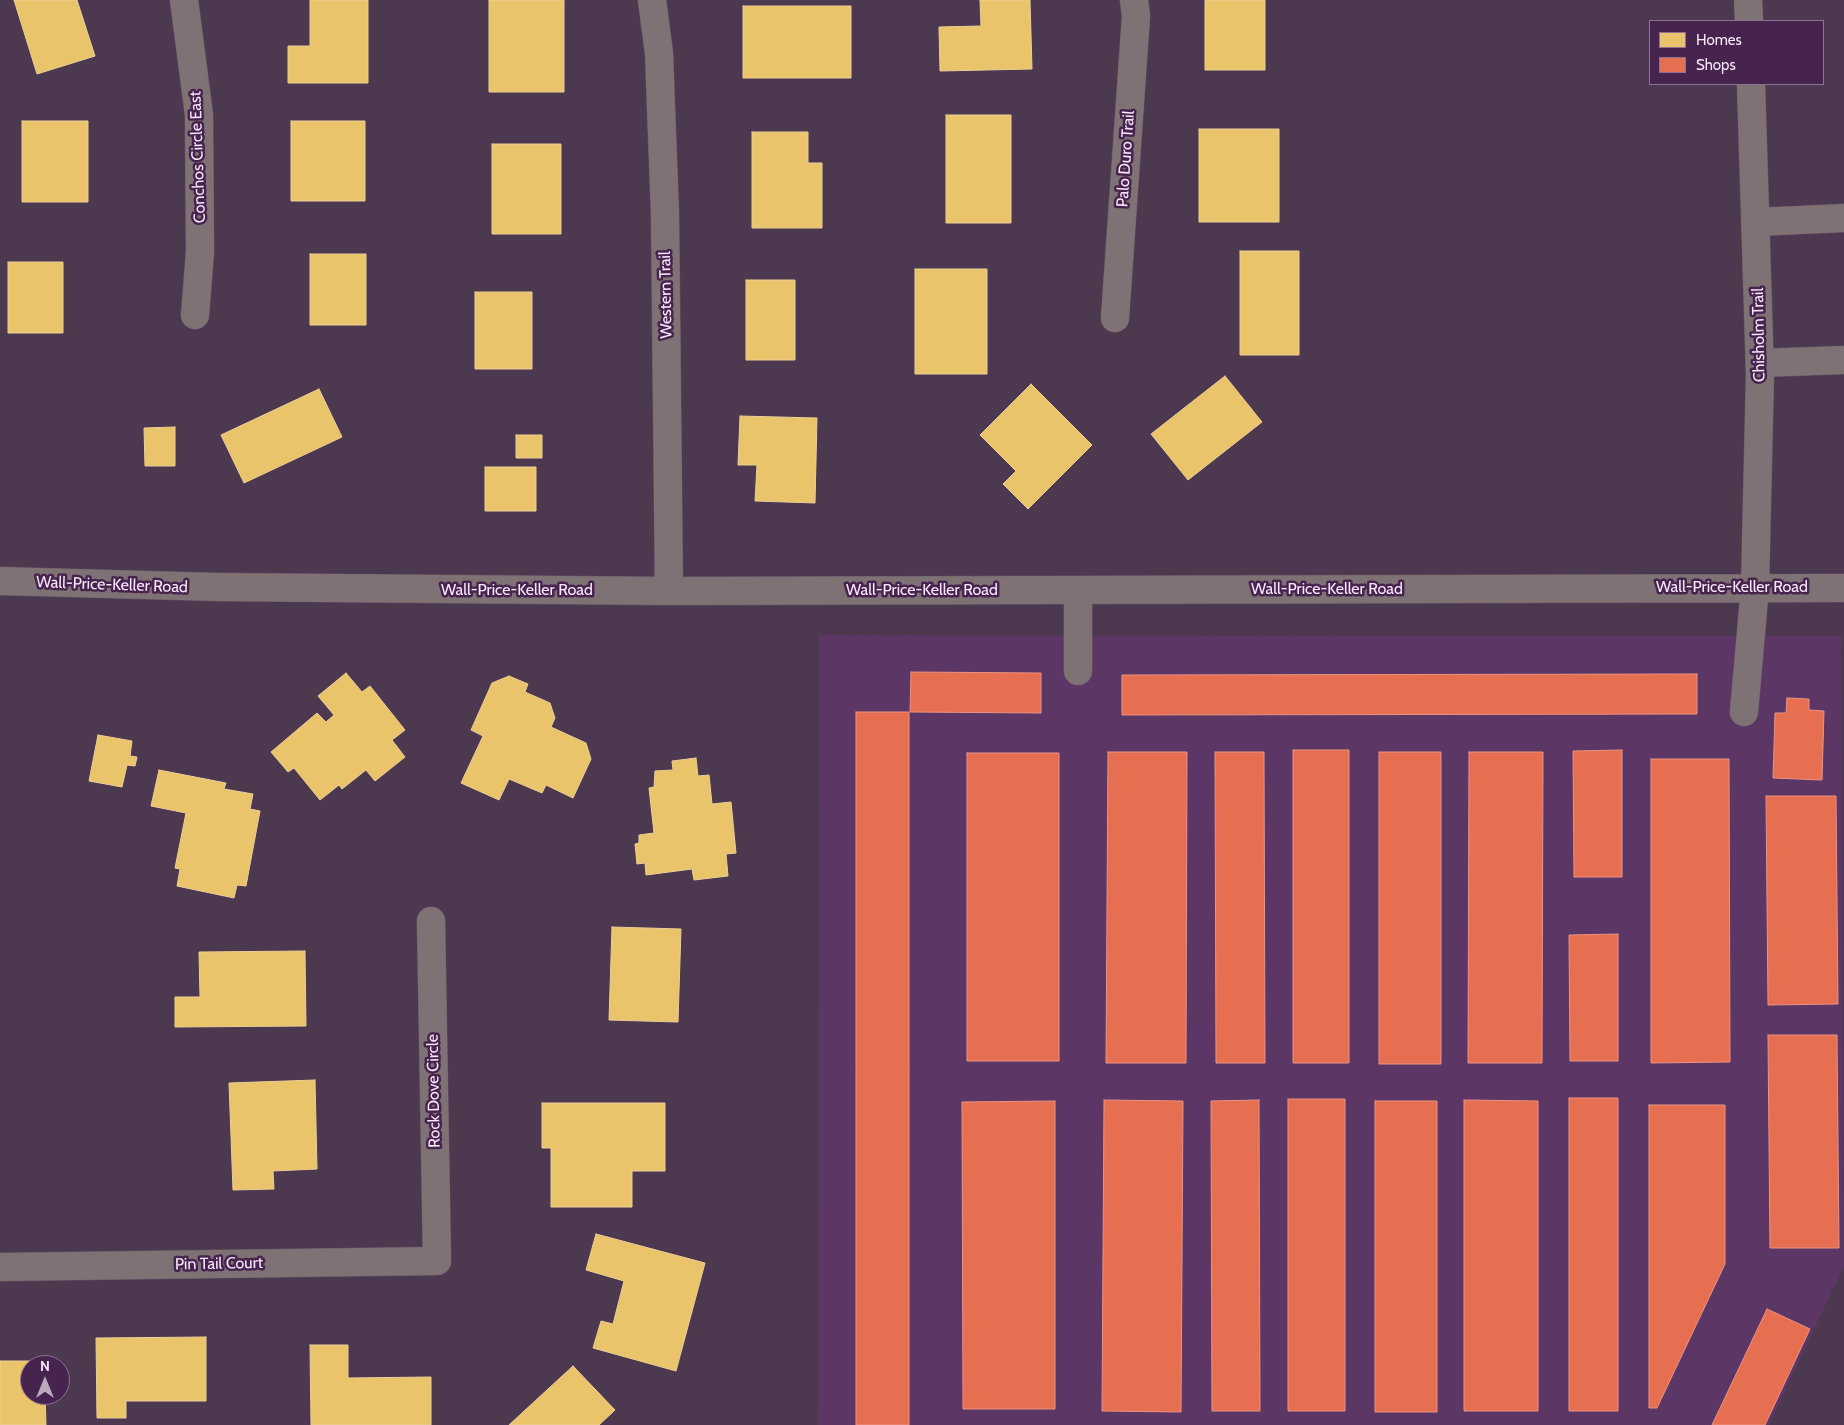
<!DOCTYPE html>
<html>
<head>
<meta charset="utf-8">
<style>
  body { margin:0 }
  #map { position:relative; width:1844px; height:1425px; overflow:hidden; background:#4c384f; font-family:Cabin,sans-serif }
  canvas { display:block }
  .legend { position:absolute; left:1649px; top:20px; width:175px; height:65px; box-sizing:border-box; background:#47244e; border:1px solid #8e7294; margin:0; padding:6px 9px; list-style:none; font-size:15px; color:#f9e7fc }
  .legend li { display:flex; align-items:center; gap:10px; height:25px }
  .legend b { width:25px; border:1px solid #8e7294 }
  .north { position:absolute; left:20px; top:1355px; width:50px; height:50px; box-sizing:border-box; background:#47244e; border:1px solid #8e7294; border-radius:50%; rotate:0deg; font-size:14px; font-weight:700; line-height:20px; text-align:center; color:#f9e7fc }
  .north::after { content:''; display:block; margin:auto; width:18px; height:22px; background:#bcaabf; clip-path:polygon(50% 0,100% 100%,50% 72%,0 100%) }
</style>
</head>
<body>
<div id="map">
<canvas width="1844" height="1425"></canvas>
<ul class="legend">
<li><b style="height:14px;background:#e9c46a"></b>Homes</li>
<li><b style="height:14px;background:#e76f51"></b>Shops</li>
</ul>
<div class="north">N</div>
</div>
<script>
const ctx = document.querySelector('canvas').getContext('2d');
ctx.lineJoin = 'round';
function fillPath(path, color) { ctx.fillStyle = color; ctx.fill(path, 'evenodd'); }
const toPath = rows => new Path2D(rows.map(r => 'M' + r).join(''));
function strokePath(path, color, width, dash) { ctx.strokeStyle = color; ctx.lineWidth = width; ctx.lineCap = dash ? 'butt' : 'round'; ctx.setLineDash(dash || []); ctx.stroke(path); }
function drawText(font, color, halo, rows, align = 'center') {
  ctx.font = font + ' Cabin,sans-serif'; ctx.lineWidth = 5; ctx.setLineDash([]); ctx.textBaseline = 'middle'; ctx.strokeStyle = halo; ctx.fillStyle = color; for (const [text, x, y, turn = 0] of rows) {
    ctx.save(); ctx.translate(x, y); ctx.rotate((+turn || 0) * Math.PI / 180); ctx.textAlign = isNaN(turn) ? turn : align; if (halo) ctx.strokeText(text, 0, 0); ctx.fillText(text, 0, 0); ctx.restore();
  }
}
const built = toPath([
  [819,635,1841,636,1844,1266,1769,1425,818,1425]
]);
const homes = toPath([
  [14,0,77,0,95,56,37,74,14,0],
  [310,0,368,0,368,83,288,83,288,46,310,46,310,0],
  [489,0,564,0,564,92,489,92,489,0],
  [980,0,1030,0,1032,69,940,71,939,27,981,26,980,0],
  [1205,0,1265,0,1265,70,1205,70,1205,0],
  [743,6,851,6,851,78,743,78,743,6],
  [946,115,1011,115,1011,223,946,223,946,115],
  [22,121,88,121,88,202,22,202,22,121],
  [291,121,365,121,365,201,291,201,291,121],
  [1199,129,1279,129,1279,222,1199,222,1199,129],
  [752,132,808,132,808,163,822,163,822,228,752,228,752,132],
  [492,144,561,144,561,234,492,234,492,144],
  [1240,251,1299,251,1299,355,1240,355,1240,251],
  [310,254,366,254,366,325,310,325,310,254],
  [8,262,63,262,63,333,8,333,8,262],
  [915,269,987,269,987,374,915,374,915,269],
  [746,280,795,280,795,360,746,360,746,280],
  [475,292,532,292,532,369,475,369,475,292],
  [1225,376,1262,422,1188,480,1151,434,1225,376],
  [1031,384,1092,445,1028,509,1003,484,1016,471,980,435,1031,384],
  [319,389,342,437,244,483,221,435,319,389],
  [740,416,817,418,815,503,755,501,757,465,738,465,740,416],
  [175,427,175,466,145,466,144,428,175,427],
  [516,435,542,435,542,458,516,458,516,435],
  [485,467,536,467,536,511,485,511,485,467],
  [346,673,362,692,370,686,405,730,392,740,405,757,375,781,366,770,342,789,339,785,320,800,294,768,288,772,271,752,317,713,326,722,334,715,318,696,346,673],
  [509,676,528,684,525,692,550,703,555,718,551,727,586,743,591,759,573,798,546,785,542,793,509,779,499,800,461,783,483,736,471,730,492,683,509,676],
  [98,735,132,741,130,756,137,757,135,766,127,765,122,787,89,781,98,735],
  [696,758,698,776,709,775,712,804,731,802,736,853,726,854,728,876,694,880,692,869,646,875,645,863,637,864,635,844,639,843,639,835,654,833,649,788,654,787,655,771,673,770,672,761,696,758],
  [159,770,226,783,224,789,253,794,250,809,260,811,246,886,237,885,234,898,177,886,180,869,175,868,186,813,151,806,159,770],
  [612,927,681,929,678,1022,609,1020,612,927],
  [305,951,306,1026,175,1027,175,997,200,997,199,952,305,951],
  [315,1080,317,1169,273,1171,274,1189,233,1190,229,1083,315,1080],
  [542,1103,665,1103,665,1171,632,1171,632,1207,551,1207,551,1148,542,1148,542,1103],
  [596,1234,705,1263,676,1371,593,1348,601,1321,613,1324,624,1281,586,1270,596,1234],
  [206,1337,206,1401,126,1401,126,1418,97,1418,96,1338,206,1337],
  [310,1345,348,1345,348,1378,431,1377,431,1425,311,1425,310,1345],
  [0,1361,45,1361,45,1365,30,1365,30,1395,45,1395,46,1425,0,1425,0,1361],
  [573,1366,615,1410,599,1425,509,1425,573,1366]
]);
const shops = toPath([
  [911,672,1041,673,1041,713,910,712,911,672],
  [1697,674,1697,714,1122,715,1122,675,1697,674],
  [1787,698,1809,699,1809,710,1824,711,1822,780,1773,778,1775,713,1786,713,1787,698],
  [856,712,909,712,909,1425,856,1425,856,712],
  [1293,750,1349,750,1349,1063,1293,1063,1293,750],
  [1622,750,1622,877,1574,877,1573,751,1622,750],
  [1108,752,1187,752,1186,1063,1106,1063,1108,752],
  [1215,752,1264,752,1265,1063,1216,1063,1215,752],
  [1379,752,1441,752,1441,1064,1379,1064,1379,752],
  [1469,752,1543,752,1542,1063,1468,1063,1469,752],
  [967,753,1059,753,1059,1061,967,1061,967,753],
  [1651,759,1729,759,1730,1062,1651,1063,1651,759],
  [1766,796,1836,796,1838,1004,1768,1005,1766,796],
  [1618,934,1618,1061,1570,1061,1569,935,1618,934],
  [1768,1035,1837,1035,1839,1248,1770,1248,1768,1035],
  [1569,1098,1618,1098,1618,1411,1569,1411,1569,1098],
  [1288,1099,1345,1099,1345,1411,1288,1411,1288,1099],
  [1104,1100,1183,1101,1181,1412,1102,1411,1104,1100],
  [1259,1100,1260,1411,1212,1411,1211,1101,1259,1100],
  [1464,1100,1538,1101,1538,1411,1464,1411,1464,1100],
  [1055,1101,1055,1409,963,1409,962,1102,1055,1101],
  [1375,1101,1437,1101,1437,1412,1375,1412,1375,1101],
  [1649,1105,1725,1105,1725,1264,1657,1408,1649,1408,1649,1105],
  [1767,1309,1810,1329,1765,1425,1712,1425,1767,1309]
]);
const minor = toPath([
  [184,0,199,115,200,252,195,315],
  [652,0,659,53,665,214,669,591],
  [1748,0,1749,21],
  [1756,222,1844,218],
  [1115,318,1136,16,1134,0],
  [1760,363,1844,360],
  [0,581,218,587,669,591,1844,588],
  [1078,590,1078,671],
  [1744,712,1755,587,1760,374,1751,84],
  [0,1267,437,1261,431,921]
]);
const streetNames = [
  ["Conchos Circle East",198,157,-92],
  ["Palo Duro Trail",1126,159,-86],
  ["Western Trail",666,295,-91],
  ["Chisholm Trail",1759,335,-91],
  ["Wall-Price-Keller Road",112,585,2],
  ["Wall-Price-Keller Road",1732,587],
  ["Wall-Price-Keller Road",1327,589],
  ["Wall-Price-Keller Road",517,590],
  ["Wall-Price-Keller Road",922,590],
  ["Rock Dove Circle",434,1091,-91],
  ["Pin Tail Court",219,1264,-1]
];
fillPath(built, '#5c3664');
fillPath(homes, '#e9c46a');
strokePath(homes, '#eece96', 1);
fillPath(shops, '#e76f51');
strokePath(shops, '#ec9384', 1);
strokePath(minor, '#665669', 29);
strokePath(minor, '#7e7274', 28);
drawText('16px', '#f9e7fc', '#47244e', streetNames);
</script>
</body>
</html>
